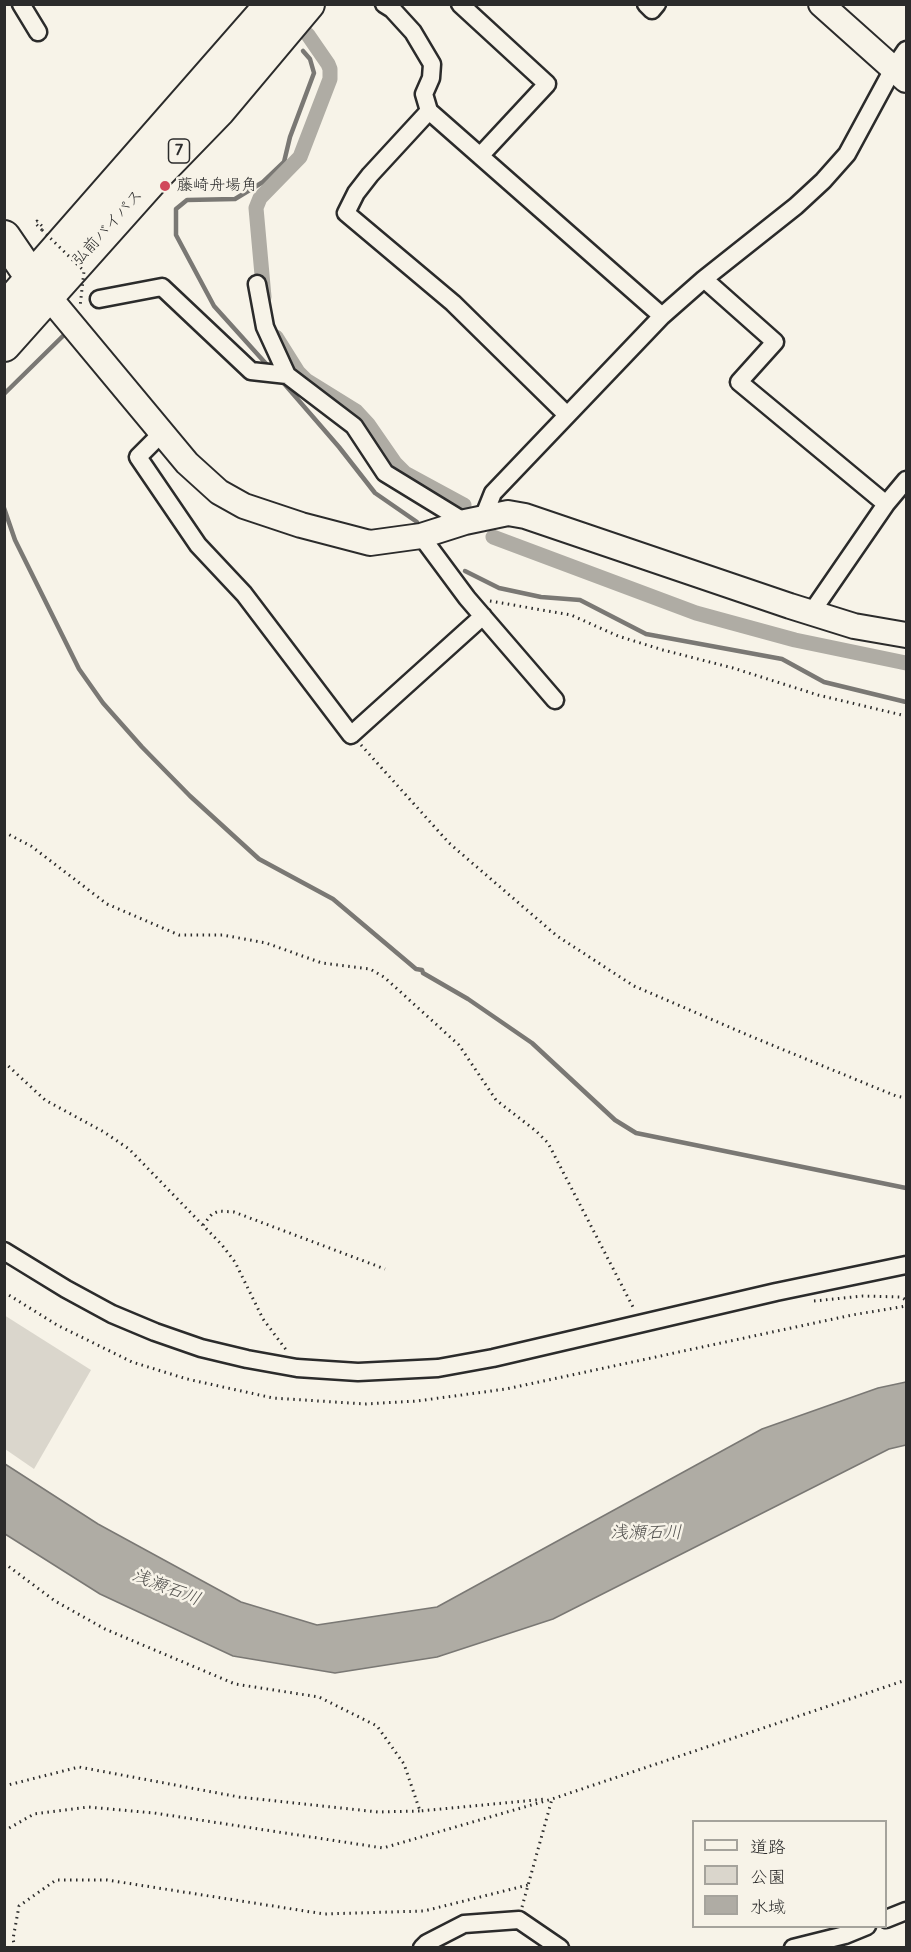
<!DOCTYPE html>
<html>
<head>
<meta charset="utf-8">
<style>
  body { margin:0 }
  #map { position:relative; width:911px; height:1952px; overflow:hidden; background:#f7f3e8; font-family:Pangolin,"Klee One",sans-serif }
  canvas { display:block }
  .frame { position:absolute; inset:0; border:6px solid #2b2b2b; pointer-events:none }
  .legend { position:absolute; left:692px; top:1820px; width:195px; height:108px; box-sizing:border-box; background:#f7f3e8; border:2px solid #a5a39c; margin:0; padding:8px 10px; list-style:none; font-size:18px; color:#2b2b2b }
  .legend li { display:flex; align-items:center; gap:12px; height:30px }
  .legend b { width:30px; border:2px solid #a5a39c }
</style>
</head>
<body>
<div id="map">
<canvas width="911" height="1952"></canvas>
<div class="frame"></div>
<ul class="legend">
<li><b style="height:8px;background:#f7f3e8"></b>道路</li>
<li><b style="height:16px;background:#dad6cc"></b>公園</li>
<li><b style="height:16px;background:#afaca4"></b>水域</li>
</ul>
</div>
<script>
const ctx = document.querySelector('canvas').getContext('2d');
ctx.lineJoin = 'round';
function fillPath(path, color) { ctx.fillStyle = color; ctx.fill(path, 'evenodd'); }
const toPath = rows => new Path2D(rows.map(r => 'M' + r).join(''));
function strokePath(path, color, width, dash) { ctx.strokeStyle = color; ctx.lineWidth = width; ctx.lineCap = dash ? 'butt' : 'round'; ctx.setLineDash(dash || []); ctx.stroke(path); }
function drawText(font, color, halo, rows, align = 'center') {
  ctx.font = font + ' Pangolin,"Klee One",sans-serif'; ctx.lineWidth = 5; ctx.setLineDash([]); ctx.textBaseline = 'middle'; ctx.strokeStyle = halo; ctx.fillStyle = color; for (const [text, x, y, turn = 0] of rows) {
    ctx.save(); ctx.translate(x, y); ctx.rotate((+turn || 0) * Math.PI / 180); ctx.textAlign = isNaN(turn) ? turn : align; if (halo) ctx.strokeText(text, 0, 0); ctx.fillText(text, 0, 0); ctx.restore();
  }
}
const green = toPath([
  [4,1315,91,1370,34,1469,5,1449]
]);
const water = toPath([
  [906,1382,906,1445,889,1449,553,1619,437,1657,335,1673,233,1656,100,1594,5,1534,5,1464,98,1524,241,1602,317,1625,437,1607,762,1429,878,1388,906,1382]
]);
const stream = toPath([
  [269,367,214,306,176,235,176,209,187,200,235,199,263,182,284,162,290,137,314,73,310,59,303,51],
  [281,380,339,447,375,493,417,522],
  [4,394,67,332],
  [4,508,15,540,79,669,103,703,142,747,190,796,259,859,333,899,416,969,422,970,423,973,468,999,532,1043,615,1120,636,1133,906,1188],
  [465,571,499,588,541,597,580,600,646,634,782,659,824,682,906,702]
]);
const canal = toPath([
  [264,297,256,208,260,198,300,157,330,79,330,69,328,64,308,35],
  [276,337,298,372,306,380,356,411,368,424,395,463,405,473,464,505],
  [493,537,696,613,795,640,906,663]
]);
const path = toPath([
  [42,230,35,223,37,221,45,229],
  [490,601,571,615,618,636,663,650,733,668,818,695,906,716],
  [361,745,449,843,557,936,634,986,750,1036,896,1096,906,1098],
  [4,832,31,846,107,904,179,935,223,935,266,943,322,963,370,969,384,977,459,1045,496,1100,536,1131,548,1143,634,1309],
  [4,1062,45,1100,104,1132,129,1149,222,1245,235,1262,263,1319,287,1351],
  [203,1225,212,1214,219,1211,234,1212,385,1269],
  [4,1292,57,1325,132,1362,187,1379,273,1398,365,1404,417,1401,506,1389,852,1315,906,1306],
  [814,1301,863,1296,901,1297,906,1300],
  [4,1563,55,1601,105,1629,235,1684,319,1697,377,1726,404,1764,420,1811,546,1799],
  [4,1786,79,1767,239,1797,378,1812,420,1811],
  [4,1831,34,1814,88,1807,154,1813,383,1848,552,1799,906,1680],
  [522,1907,552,1799],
  [15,1948,13,1939,19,1906,56,1880,107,1880,324,1914,424,1911,528,1885]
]);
const street = toPath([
  [21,4,38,32],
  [384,4,392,9,413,32,432,64,431,78,424,94,429,111,662,316],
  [460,4,547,84,480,156],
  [646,4,652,10,657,4],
  [429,111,370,175,356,193,346,213,453,303,567,415],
  [704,279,775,342,739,382,886,504,811,613],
  [257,284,265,327,287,375,354,426,385,473,465,522],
  [99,299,162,287,251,371,287,375],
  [161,434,138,457,198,545,244,594,351,735,483,616],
  [886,504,906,480],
  [483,518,493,493,662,316,704,279,796,206,823,181,847,154,893,69,906,50],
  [421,536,467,598,555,700],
  [4,1251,66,1289,112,1314,155,1332,201,1348,247,1359,297,1368,358,1372,438,1368,493,1358,776,1292,906,1265],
  [886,1919,906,1911],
  [422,1948,427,1943,464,1924,519,1920,560,1948],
  [793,1948,845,1935,867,1926]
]);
const secondary = toPath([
  [821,4,906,80],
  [48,296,187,463,219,492,244,506,301,525,370,543,421,536,465,522,508,513,525,516,790,606,854,626,906,635]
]);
const highway = toPath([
  [4,237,32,278,46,294],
  [4,310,272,4],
  [4,345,154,177,219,110,308,4]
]);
const pathBridge = toPath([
  [42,230,84,271,80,307]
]);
const markers = [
  [165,186,6,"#d1495b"]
];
const shields = [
  [179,151,21]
];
const shieldNames = [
  ["7",179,151]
];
const poiNames = [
  ["藤崎舟場角",177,186]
];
const streetNames = [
  ["弘前バイパス",108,228,-48]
];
const waterNames = [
  ["浅瀬石川",646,1533],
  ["浅瀬石川",166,1588,21]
];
fillPath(green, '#dad6cc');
fillPath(water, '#afaca4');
strokePath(water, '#7a7874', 1.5);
strokePath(stream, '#7a7874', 4.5);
strokePath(canal, '#afaca4', 15);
strokePath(street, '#2b2b2b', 21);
strokePath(secondary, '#2b2b2b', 28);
strokePath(highway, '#2b2b2b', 36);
strokePath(path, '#2b2b2b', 3, [1.5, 4.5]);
strokePath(street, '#f7f3e8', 16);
strokePath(secondary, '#f7f3e8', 24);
strokePath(highway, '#f7f3e8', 32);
strokePath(pathBridge, '#2b2b2b', 3, [1.5, 4.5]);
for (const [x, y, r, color] of markers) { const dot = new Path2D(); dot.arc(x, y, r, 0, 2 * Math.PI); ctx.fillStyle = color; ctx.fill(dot); strokePath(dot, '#f7f3e8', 2); }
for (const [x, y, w] of shields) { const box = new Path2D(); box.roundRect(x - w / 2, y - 12, w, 24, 4.5); ctx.fillStyle = '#f7f3e8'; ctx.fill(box); strokePath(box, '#2b2b2b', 1.5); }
drawText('bold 15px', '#2b2b2b', null, shieldNames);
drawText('16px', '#2b2b2b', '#f7f3e8', poiNames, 'left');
drawText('16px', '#2b2b2b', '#f7f3e8', streetNames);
drawText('italic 18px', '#53524f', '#f7f3e8', waterNames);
</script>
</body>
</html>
